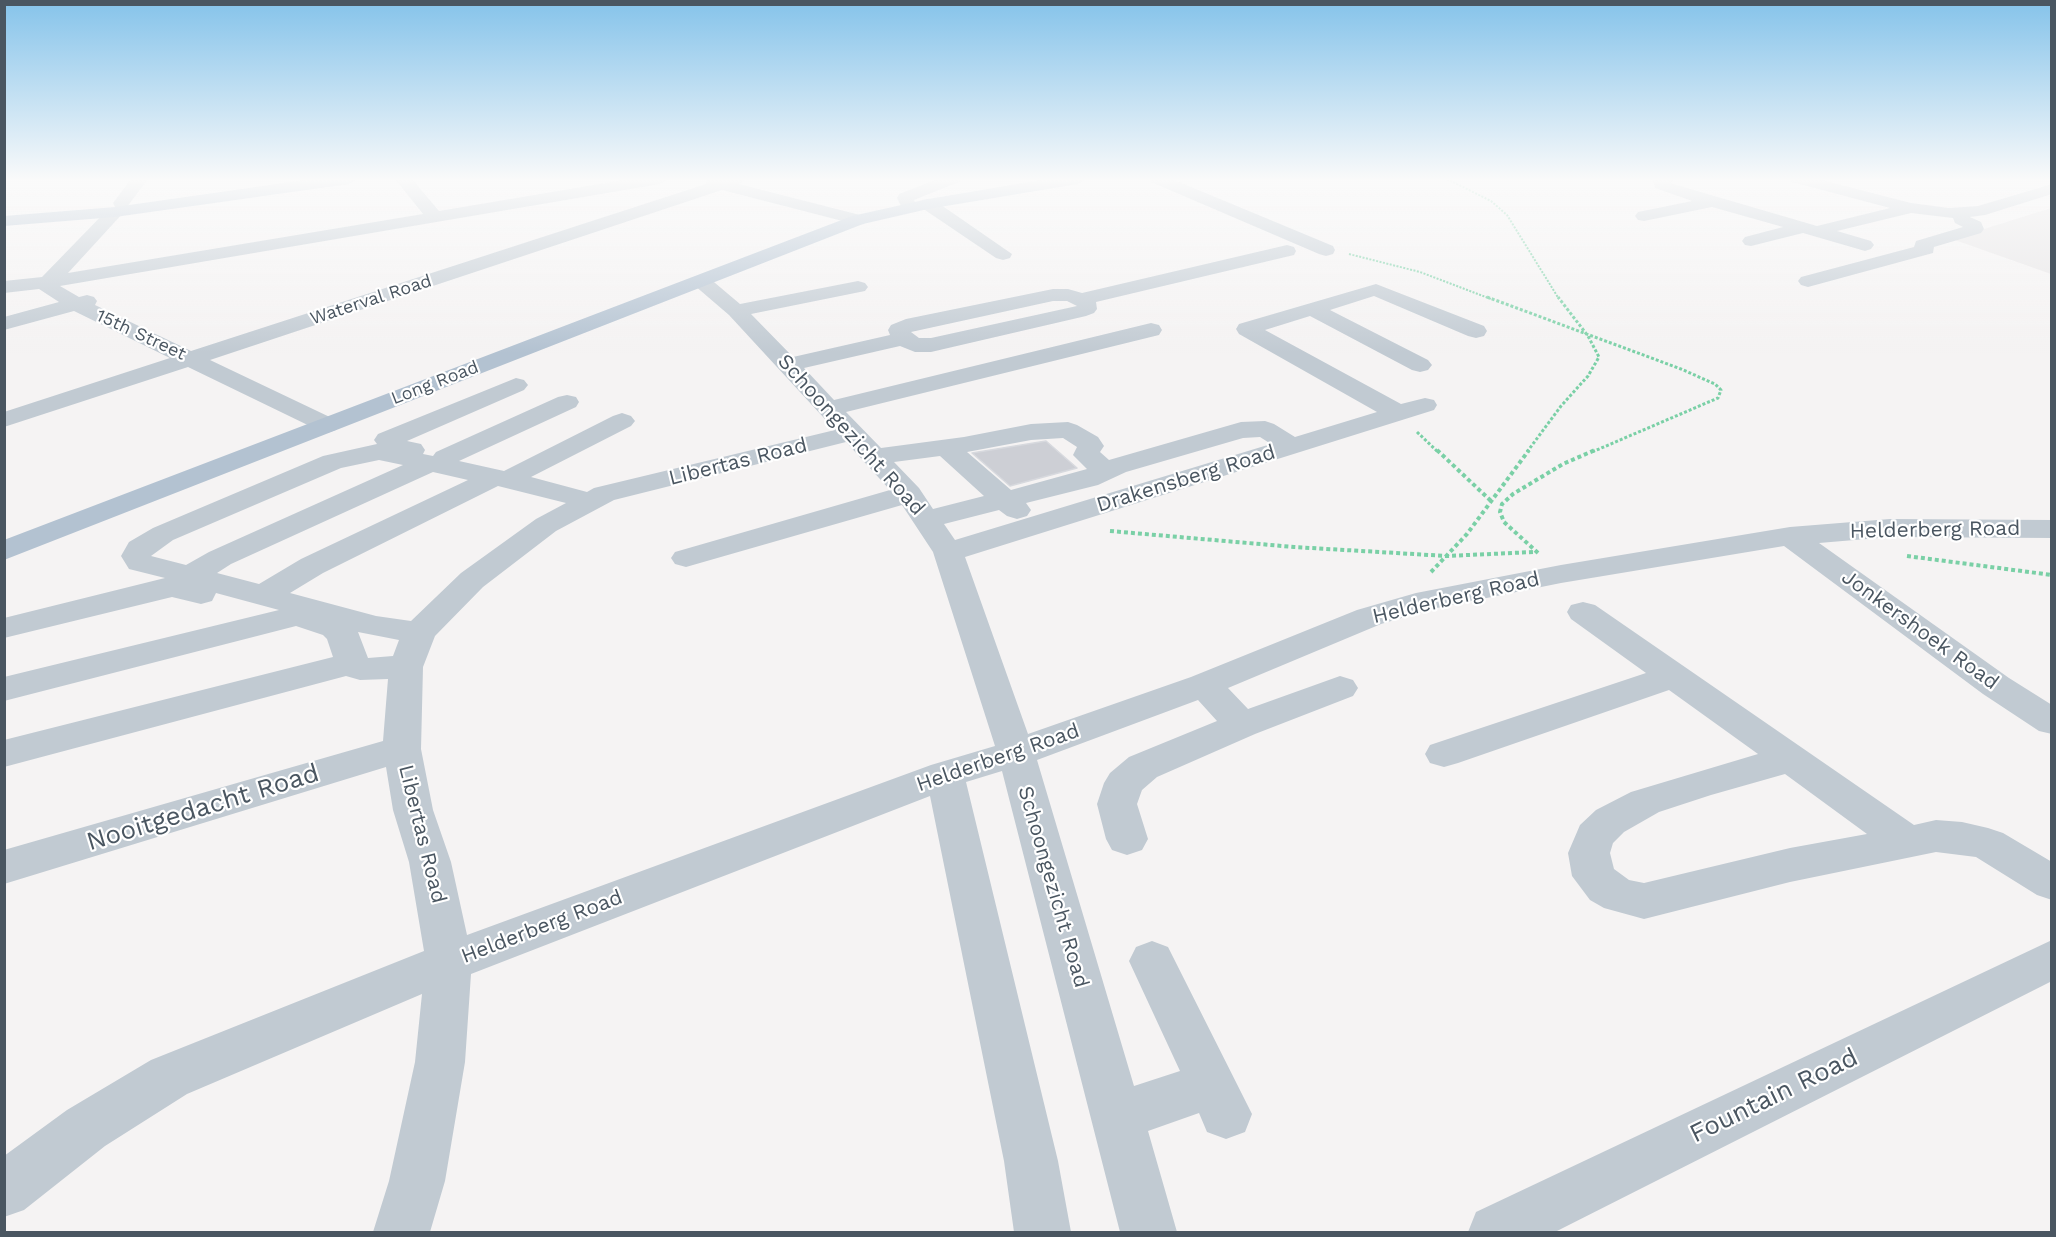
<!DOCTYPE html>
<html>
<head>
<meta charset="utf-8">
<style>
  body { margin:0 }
  #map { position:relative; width:2056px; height:1237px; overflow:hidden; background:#f5f3f3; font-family:"Work Sans",sans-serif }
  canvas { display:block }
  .frame { position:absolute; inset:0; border:6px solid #4a5661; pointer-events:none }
</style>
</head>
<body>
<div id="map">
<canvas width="2056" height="1237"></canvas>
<div class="frame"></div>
</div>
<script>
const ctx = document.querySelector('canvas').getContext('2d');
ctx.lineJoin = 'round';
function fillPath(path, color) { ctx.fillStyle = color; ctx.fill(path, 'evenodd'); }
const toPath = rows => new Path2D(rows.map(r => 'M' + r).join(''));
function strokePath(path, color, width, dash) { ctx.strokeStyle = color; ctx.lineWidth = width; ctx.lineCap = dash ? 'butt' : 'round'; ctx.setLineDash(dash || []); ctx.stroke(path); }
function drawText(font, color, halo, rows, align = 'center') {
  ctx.font = font + ' "Work Sans",sans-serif'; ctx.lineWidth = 4.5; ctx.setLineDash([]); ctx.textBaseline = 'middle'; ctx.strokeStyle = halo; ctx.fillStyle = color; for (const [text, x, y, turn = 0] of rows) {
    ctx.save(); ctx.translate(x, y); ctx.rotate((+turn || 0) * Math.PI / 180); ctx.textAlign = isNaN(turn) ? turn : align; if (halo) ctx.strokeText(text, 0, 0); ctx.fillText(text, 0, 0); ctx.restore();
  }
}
const education = toPath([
  [2051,208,2051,274,1952,239]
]);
const building = toPath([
  [1046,441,1077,468,1010,486,972,453,1046,441]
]);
const pathFar2 = toPath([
  [1447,179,1491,201,1507,215,1559,299],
  [1349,254,1420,272,1491,299]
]);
const pathFar1 = toPath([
  [1487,297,1681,369,1715,384,1721,390,1718,398,1592,452],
  [1417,432,1438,452],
  [1527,452,1561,406,1588,376,1599,357,1588,336,1558,297]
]);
const path = toPath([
  [1437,450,1491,501],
  [1110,531,1294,547,1447,556,1533,552],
  [1538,553,1504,522,1500,512,1502,504,1513,494,1563,464,1595,450],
  [1907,556,2052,575],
  [1431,572,1467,534,1529,450]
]);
const minor = toPath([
  [131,179,148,179,127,207,115,207,113,203,131,179],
  [395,179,412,179,439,211,629,179,668,179,660,184,60,286,79,297,87,295,94,297,97,301,95,305,191,351,706,184,706,179,746,179,739,184,864,216,867,220,864,224,858,225,722,190,210,360,336,420,340,425,336,430,327,433,318,430,188,367,4,427,4,412,170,358,74,311,4,330,4,317,59,302,39,289,4,293,4,281,42,277,109,208,121,208,124,212,68,273,423,214,395,179],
  [938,179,961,179,959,182,914,200,918,208,916,212,904,212,897,198,899,194,938,179],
  [1149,179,1172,179,1333,246,1335,250,1333,254,1326,256,1319,254,1151,182,1149,179],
  [1653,179,1675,179,1670,183,1817,226,1890,208,1792,182,1790,179,1818,179,1911,203,1949,208,1978,206,2052,184,2052,194,1985,215,1970,217,1981,222,1984,229,1981,233,1934,247,1933,253,1808,287,1801,285,1798,281,1801,277,1914,247,1916,241,1963,227,1955,223,1953,218,1911,213,1837,231,1871,241,1874,245,1871,249,1865,251,1803,233,1751,246,1745,245,1742,241,1745,237,1783,227,1712,207,1644,221,1638,220,1635,216,1638,212,1692,201,1655,188,1653,179],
  [928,199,934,200,1012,254,1010,258,1003,260,996,258,922,208,920,204,922,200,928,199],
  [1287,245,1294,247,1296,251,1294,255,1096,302,1097,309,1094,313,1086,316,931,352,915,352,900,346,804,368,834,400,1151,323,1159,325,1162,330,1159,335,846,412,881,448,964,437,1031,424,1068,422,1077,425,1098,437,1104,446,1100,452,1109,460,1241,422,1265,421,1274,424,1295,437,1377,412,1239,334,1236,329,1239,324,1376,284,1484,326,1487,331,1484,336,1476,338,1468,336,1374,296,1330,310,1428,360,1432,365,1428,370,1420,372,1412,370,1310,316,1265,330,1401,404,1425,398,1434,400,1437,405,1434,410,965,557,1028,734,1191,677,1357,610,1416,593,1561,565,1790,527,1890,519,2052,520,2052,538,1890,537,1819,543,2009,678,2052,705,2052,734,2039,731,1983,694,1784,546,1561,583,1432,609,1381,624,1228,688,1248,709,1340,676,1353,680,1358,688,1353,696,1255,734,1157,777,1142,790,1137,804,1148,839,1142,850,1127,855,1112,850,1106,839,1097,804,1104,783,1110,773,1129,757,1217,721,1198,700,1037,760,1134,1086,1180,1071,1129,961,1136,947,1152,941,1168,947,1252,1114,1245,1132,1226,1139,1207,1132,1199,1113,1148,1131,1177,1232,1120,1232,1002,771,966,782,1058,1161,1071,1232,1014,1232,1004,1161,930,796,471,974,465,1062,445,1181,430,1232,373,1232,389,1181,415,1062,422,994,187,1094,105,1146,24,1210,4,1217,4,1156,67,1110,151,1060,424,951,409,862,393,810,386,767,4,884,4,850,383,741,388,679,360,680,346,676,4,767,4,740,333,657,327,639,323,635,296,626,4,701,4,677,279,610,216,593,212,601,201,604,172,597,4,638,4,618,165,578,129,569,121,556,129,542,153,528,323,456,377,444,374,440,378,434,516,378,524,380,528,385,524,390,407,441,421,444,425,450,423,454,433,456,436,452,558,397,567,395,576,397,579,402,576,407,459,461,504,471,613,416,622,413,631,416,635,421,631,426,531,477,587,492,594,488,835,430,729,315,694,285,691,281,694,277,708,277,740,304,858,281,865,283,868,287,865,291,751,314,793,357,890,335,888,330,891,325,906,319,1053,289,1068,289,1082,293,1287,245],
  [1053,301,1067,301,1077,306,931,338,919,338,911,332,1053,301],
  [1260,437,1271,444,955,540,944,524,999,510,1007,516,1017,519,1027,516,1031,510,1026,503,1098,485,1126,472,1243,438,1260,437],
  [1063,438,1077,447,1073,455,1087,469,1011,490,967,452,1031,440,1063,438],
  [846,442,890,490,675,552,671,558,675,564,686,567,902,505,933,552,995,746,931,765,467,935,451,862,433,810,421,749,423,667,435,636,483,587,556,531,614,500,846,442],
  [940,456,984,496,933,509,919,488,894,462,940,456],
  [379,460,403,465,209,552,186,565,151,556,173,540,341,468,379,460],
  [433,472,468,480,301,559,259,584,217,573,231,564,433,472],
  [498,486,566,503,536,519,461,573,411,621,376,616,290,593,323,573,498,486],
  [358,632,399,640,393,656,368,658,358,632],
  [1583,602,1595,605,1914,825,1936,820,1962,822,1988,828,2003,833,2052,862,2052,900,2037,895,1976,857,1936,852,1790,882,1644,919,1604,908,1590,900,1572,876,1568,853,1580,825,1596,810,1631,792,1758,754,1669,690,1458,763,1444,767,1430,763,1425,754,1430,745,1646,673,1571,619,1567,612,1571,605,1583,602],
  [1785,774,1867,834,1790,848,1644,883,1629,880,1614,869,1610,853,1613,843,1624,832,1659,812,1711,795,1785,774],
  [2052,940,2052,981,1555,1232,1468,1232,1476,1212,2052,940]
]);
const major = toPath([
  [312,179,357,179,349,184,115,217,4,226,4,216,115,207,312,179],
  [1047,179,1086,179,1078,184,928,209,863,224,4,560,4,540,852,216,928,199,1047,179]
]);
const farStreetnames = [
  ["Waterval Road",371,300,-18],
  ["15th Street",141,335,25],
  ["Long Road",435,383,-21]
];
const streetNames = [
  ["Schoongezicht Road",851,435,48],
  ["Libertas Road",738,462,-14],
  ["Drakensberg Road",1186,479,-17],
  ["Helderberg Road",1935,530,-1],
  ["Helderberg Road",1456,598,-13],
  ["Jonkershoek Road",1920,630,36],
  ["Helderberg Road",998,758,-19],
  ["Libertas Road",422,834,76],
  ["Schoongezicht Road",1053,887,74],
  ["Helderberg Road",542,927,-21]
];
const nearStreetnames = [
  ["Nooitgedacht Road",203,808,-17],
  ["Fountain Road",1774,1096,-26]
];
fillPath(education, '#e6e4e5');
fillPath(building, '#cdcfd5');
strokePath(building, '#d7d9de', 1.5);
strokePath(pathFar2, '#7ad0a6', 2, [2, 1.5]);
strokePath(pathFar1, '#7ad0a6', 3, [3, 2]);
strokePath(path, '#7ad0a6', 4, [4, 3]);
fillPath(minor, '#c1cad2');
fillPath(major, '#b3c2d1');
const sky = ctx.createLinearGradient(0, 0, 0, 353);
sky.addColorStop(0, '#85c3ea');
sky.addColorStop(0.51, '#fafafa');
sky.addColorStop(1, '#fafafa00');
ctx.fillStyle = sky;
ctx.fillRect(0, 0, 2056, 353);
drawText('18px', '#4a5661', '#fff', farStreetnames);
drawText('21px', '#4a5661', '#fff', streetNames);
drawText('26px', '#4a5661', '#fff', nearStreetnames);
</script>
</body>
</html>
